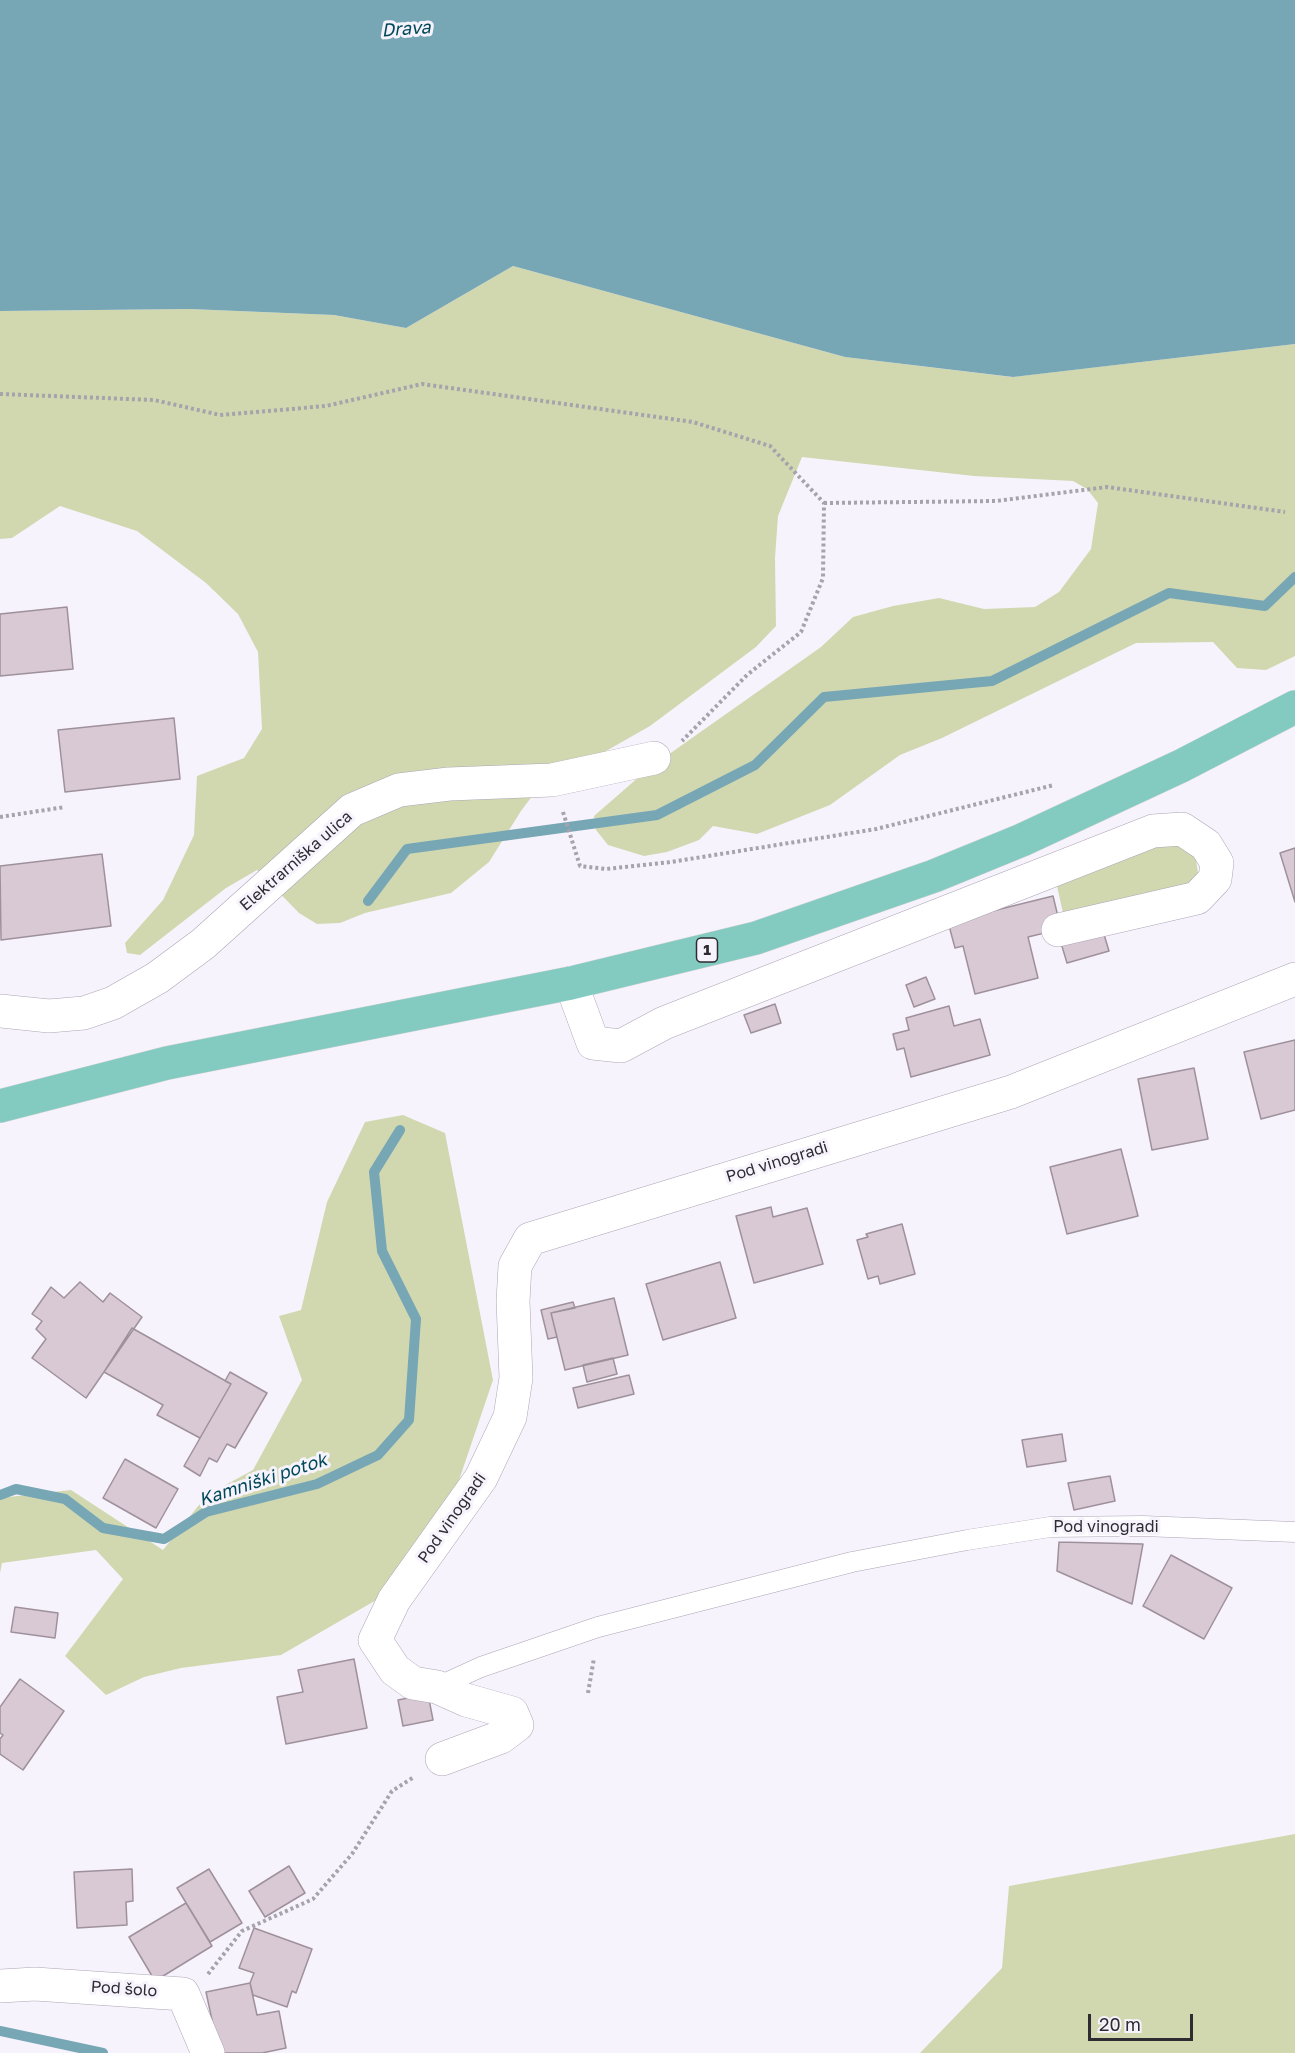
<!DOCTYPE html>
<html>
<head>
<meta charset="utf-8">
<style>
  body { margin:0 }
  #map { position:relative; width:1295px; height:2053px; overflow:hidden; background:#f7f3fd; font-family:"Golos Text",sans-serif }
  canvas { display:block }
  .scale { position:absolute; left:1088px; top:2014px; width:105px; height:27px; box-sizing:border-box; border:3px solid #2e2c32; border-top:0; padding-left:8px; font-size:18px; line-height:21px; white-space:nowrap; color:#2e2c32; -webkit-text-stroke:4px #f7f3fd; paint-order:stroke }
</style>
</head>
<body>
<div id="map">
<canvas width="1295" height="2053"></canvas>
<div class="scale">20 m</div>
</div>
<script>
const ctx = document.querySelector('canvas').getContext('2d');
ctx.lineJoin = 'round';
function fillPath(path, color) { ctx.fillStyle = color; ctx.fill(path, 'evenodd'); }
const toPath = rows => new Path2D(rows.map(r => 'M' + r).join(''));
function strokePath(path, color, width, dash) { ctx.strokeStyle = color; ctx.lineWidth = width; ctx.lineCap = dash ? 'butt' : 'round'; ctx.setLineDash(dash || []); ctx.stroke(path); }
function drawText(font, color, halo, rows, align = 'center') {
  ctx.font = font + ' "Golos Text",sans-serif'; ctx.lineWidth = 6; ctx.setLineDash([]); ctx.textBaseline = 'middle'; ctx.strokeStyle = halo; ctx.fillStyle = color; for (const [text, x, y, turn = 0] of rows) {
    ctx.save(); ctx.translate(x, y); ctx.rotate((+turn || 0) * Math.PI / 180); ctx.textAlign = isNaN(turn) ? turn : align; if (halo) ctx.strokeText(text, 0, 0); ctx.fillText(text, 0, 0); ctx.restore();
  }
}
const green = toPath([
  [513,266,845,357,1012,377,1295,344,1295,656,1266,670,1237,668,1213,642,1136,643,942,738,900,755,830,805,757,834,713,826,699,840,667,852,644,856,608,845,596,830,594,816,648,769,821,647,853,617,893,606,939,598,984,609,1035,607,1059,592,1091,549,1098,503,1087,489,1073,481,974,476,802,457,778,516,775,558,776,626,756,647,650,726,599,755,554,767,521,811,489,862,451,893,365,913,340,923,317,924,299,913,257,870,226,888,140,955,127,953,125,943,163,900,194,835,197,776,244,758,262,729,258,652,238,614,206,583,137,531,60,506,12,538,0,539,0,311,190,309,334,315,406,328],
  [1167,843,1184,844,1196,860,1198,873,1192,885,1065,922,1057,886],
  [403,1115,445,1133,493,1380,456,1489,378,1599,281,1655,181,1668,144,1677,106,1695,65,1656,123,1579,96,1550,2,1563,0,1573,0,1498,71,1490,163,1550,207,1495,253,1470,302,1380,279,1316,301,1310,327,1202,365,1122],
  [1295,1834,1295,2053,920,2053,1002,1968,1009,1886]
]);
const water = toPath([
  [0,0,1295,0,1295,344,1013,377,845,357,513,266,406,328,334,315,190,309,0,311]
]);
const stream = toPath([
  [368,901,407,849,657,815,755,765,824,697,992,681,1169,593,1265,606,1295,577],
  [0,1495,16,1489,65,1499,103,1528,164,1539,206,1512,317,1484,378,1455,409,1420,416,1319,382,1251,374,1172,400,1130],
  [0,2031,103,2053]
]);
const building = toPath([
  [67,607,73,669,0,676,0,614,67,607],
  [174,718,180,779,65,792,58,730,174,718],
  [1295,848,1295,902,1280,853,1295,848],
  [102,854,111,926,1,940,0,866,102,854],
  [1053,896,1061,929,1028,937,1038,978,975,994,963,946,955,948,948,922,1053,896],
  [1103,931,1109,951,1067,963,1061,943,1103,931],
  [926,977,935,999,914,1007,906,985,926,977],
  [775,1004,781,1023,751,1033,744,1015,775,1004],
  [949,1006,954,1026,980,1019,990,1055,911,1077,904,1048,897,1050,893,1034,909,1030,906,1018,949,1006],
  [1295,1040,1295,1110,1261,1119,1244,1052,1295,1040],
  [1194,1068,1208,1139,1152,1150,1138,1079,1194,1068],
  [1121,1149,1138,1216,1067,1234,1050,1167,1121,1149],
  [771,1207,773,1217,807,1208,823,1264,754,1283,736,1216,771,1207],
  [902,1224,915,1274,880,1284,878,1276,868,1279,857,1240,868,1237,866,1234,902,1224],
  [720,1262,736,1318,663,1340,646,1284,720,1262],
  [80,1282,103,1302,110,1293,142,1317,86,1398,32,1358,46,1339,36,1329,42,1321,32,1314,51,1287,64,1298,80,1282],
  [614,1298,628,1355,565,1370,551,1313,614,1298],
  [573,1302,575,1308,551,1313,557,1337,548,1339,541,1310,573,1302],
  [132,1328,231,1384,200,1438,157,1415,163,1405,104,1372,132,1328],
  [613,1358,617,1374,587,1382,583,1365,613,1358],
  [230,1372,267,1393,235,1448,227,1444,217,1462,209,1458,200,1476,184,1466,231,1384,225,1381,230,1372],
  [629,1375,634,1394,578,1408,573,1388,629,1375],
  [1062,1434,1066,1461,1027,1467,1022,1440,1062,1434],
  [125,1459,178,1489,156,1528,103,1498,125,1459],
  [1110,1476,1115,1501,1074,1510,1068,1483,1110,1476],
  [1059,1542,1143,1544,1132,1604,1057,1571,1059,1542],
  [1171,1555,1232,1588,1204,1639,1143,1606,1171,1555],
  [15,1607,58,1613,55,1638,11,1632,15,1607],
  [354,1659,367,1728,286,1744,277,1697,303,1692,298,1670,354,1659],
  [20,1679,64,1711,23,1770,0,1754,0,1739,3,1735,0,1733,0,1707,20,1679],
  [428,1694,433,1720,403,1726,398,1700,428,1694],
  [289,1866,305,1893,265,1917,249,1891,289,1866],
  [132,1869,133,1901,126,1902,127,1925,77,1928,74,1872,132,1869],
  [209,1869,242,1923,210,1942,177,1888,209,1869],
  [186,1903,212,1946,155,1981,129,1937,186,1903],
  [254,1928,312,1949,296,1993,292,1991,287,2007,253,1995,250,1983,254,1973,239,1968,254,1928],
  [250,1983,257,2015,279,2011,286,2048,262,2053,219,2053,206,1992,250,1983]
]);
const path = toPath([
  [0,394,154,400,220,415,326,406,422,384,693,422,770,446,824,503,823,578,801,632,747,675,682,741],
  [824,503,996,501,1107,487,1285,512],
  [563,812,580,866,606,869,671,862,876,829,1054,785],
  [0,817,65,807],
  [588,1693,594,1658],
  [208,1974,242,1931,313,1899,352,1854,392,1791,414,1777]
]);
const service = toPath([
  [437,1687,481,1667,598,1627,852,1562,967,1540,1050,1527,1143,1526,1295,1532]
]);
const minor = toPath([
  [571,983,593,1043,621,1046,664,1023,1153,831,1182,829,1206,845,1217,863,1215,879,1197,898,1058,930],
  [0,1011,49,1016,84,1013,113,1003,157,978,203,944,352,810,399,790,449,784,552,780,654,758],
  [442,1759,501,1737,517,1725,512,1713,466,1700,437,1687,413,1683,395,1670,375,1640,394,1600,481,1478,510,1417,516,1378,513,1301,515,1266,530,1239,1011,1092,1295,979],
  [0,1986,35,1984,183,1994,208,2053]
]);
const primary = toPath([
  [0,1106,167,1063,571,983,756,938,934,876,1022,840,1181,766,1295,707]
]);
const shields = [
  [707,950,21]
];
const shieldNames = [
  ["1",707,950]
];
const streetNames = [
  ["Elektrarniška ulica",296,861,-41],
  ["Pod vinogradi",777,1162,-17],
  ["Pod vinogradi",452,1518,-55],
  ["Pod vinogradi",1106,1527],
  ["Pod šolo",124,1989,4]
];
const waterNames = [
  ["Drava",406,29,-4],
  ["Kamniški potok",263,1480,-18]
];
fillPath(green, '#d1d8b0');
fillPath(water, '#77a6b5');
strokePath(stream, '#77a6b5', 10);
fillPath(building, '#d8c9d5');
strokePath(building, '#9f919c', 1.5);
strokePath(service, '#ada5b5', 21);
strokePath(minor, '#ada5b5', 34);
strokePath(primary, '#d5d5d6', 34);
strokePath(path, '#a6a3ab', 4, [3, 3]);
strokePath(service, '#fff', 20);
strokePath(minor, '#fff', 33);
strokePath(primary, '#83cbc1', 33);
for (const [x, y, w] of shields) { const box = new Path2D(); box.roundRect(x - w / 2, y - 12, w, 24, 4.5); ctx.fillStyle = '#f7f3fd'; ctx.fill(box); strokePath(box, '#2e2c32', 1.5); }
drawText('bold 15px', '#2e2c32', null, shieldNames);
drawText('16px', '#2e2c32', '#f7f3fd', streetNames);
drawText('italic 18px', '#00495a', '#f7f3fd', waterNames);
</script>
</body>
</html>
